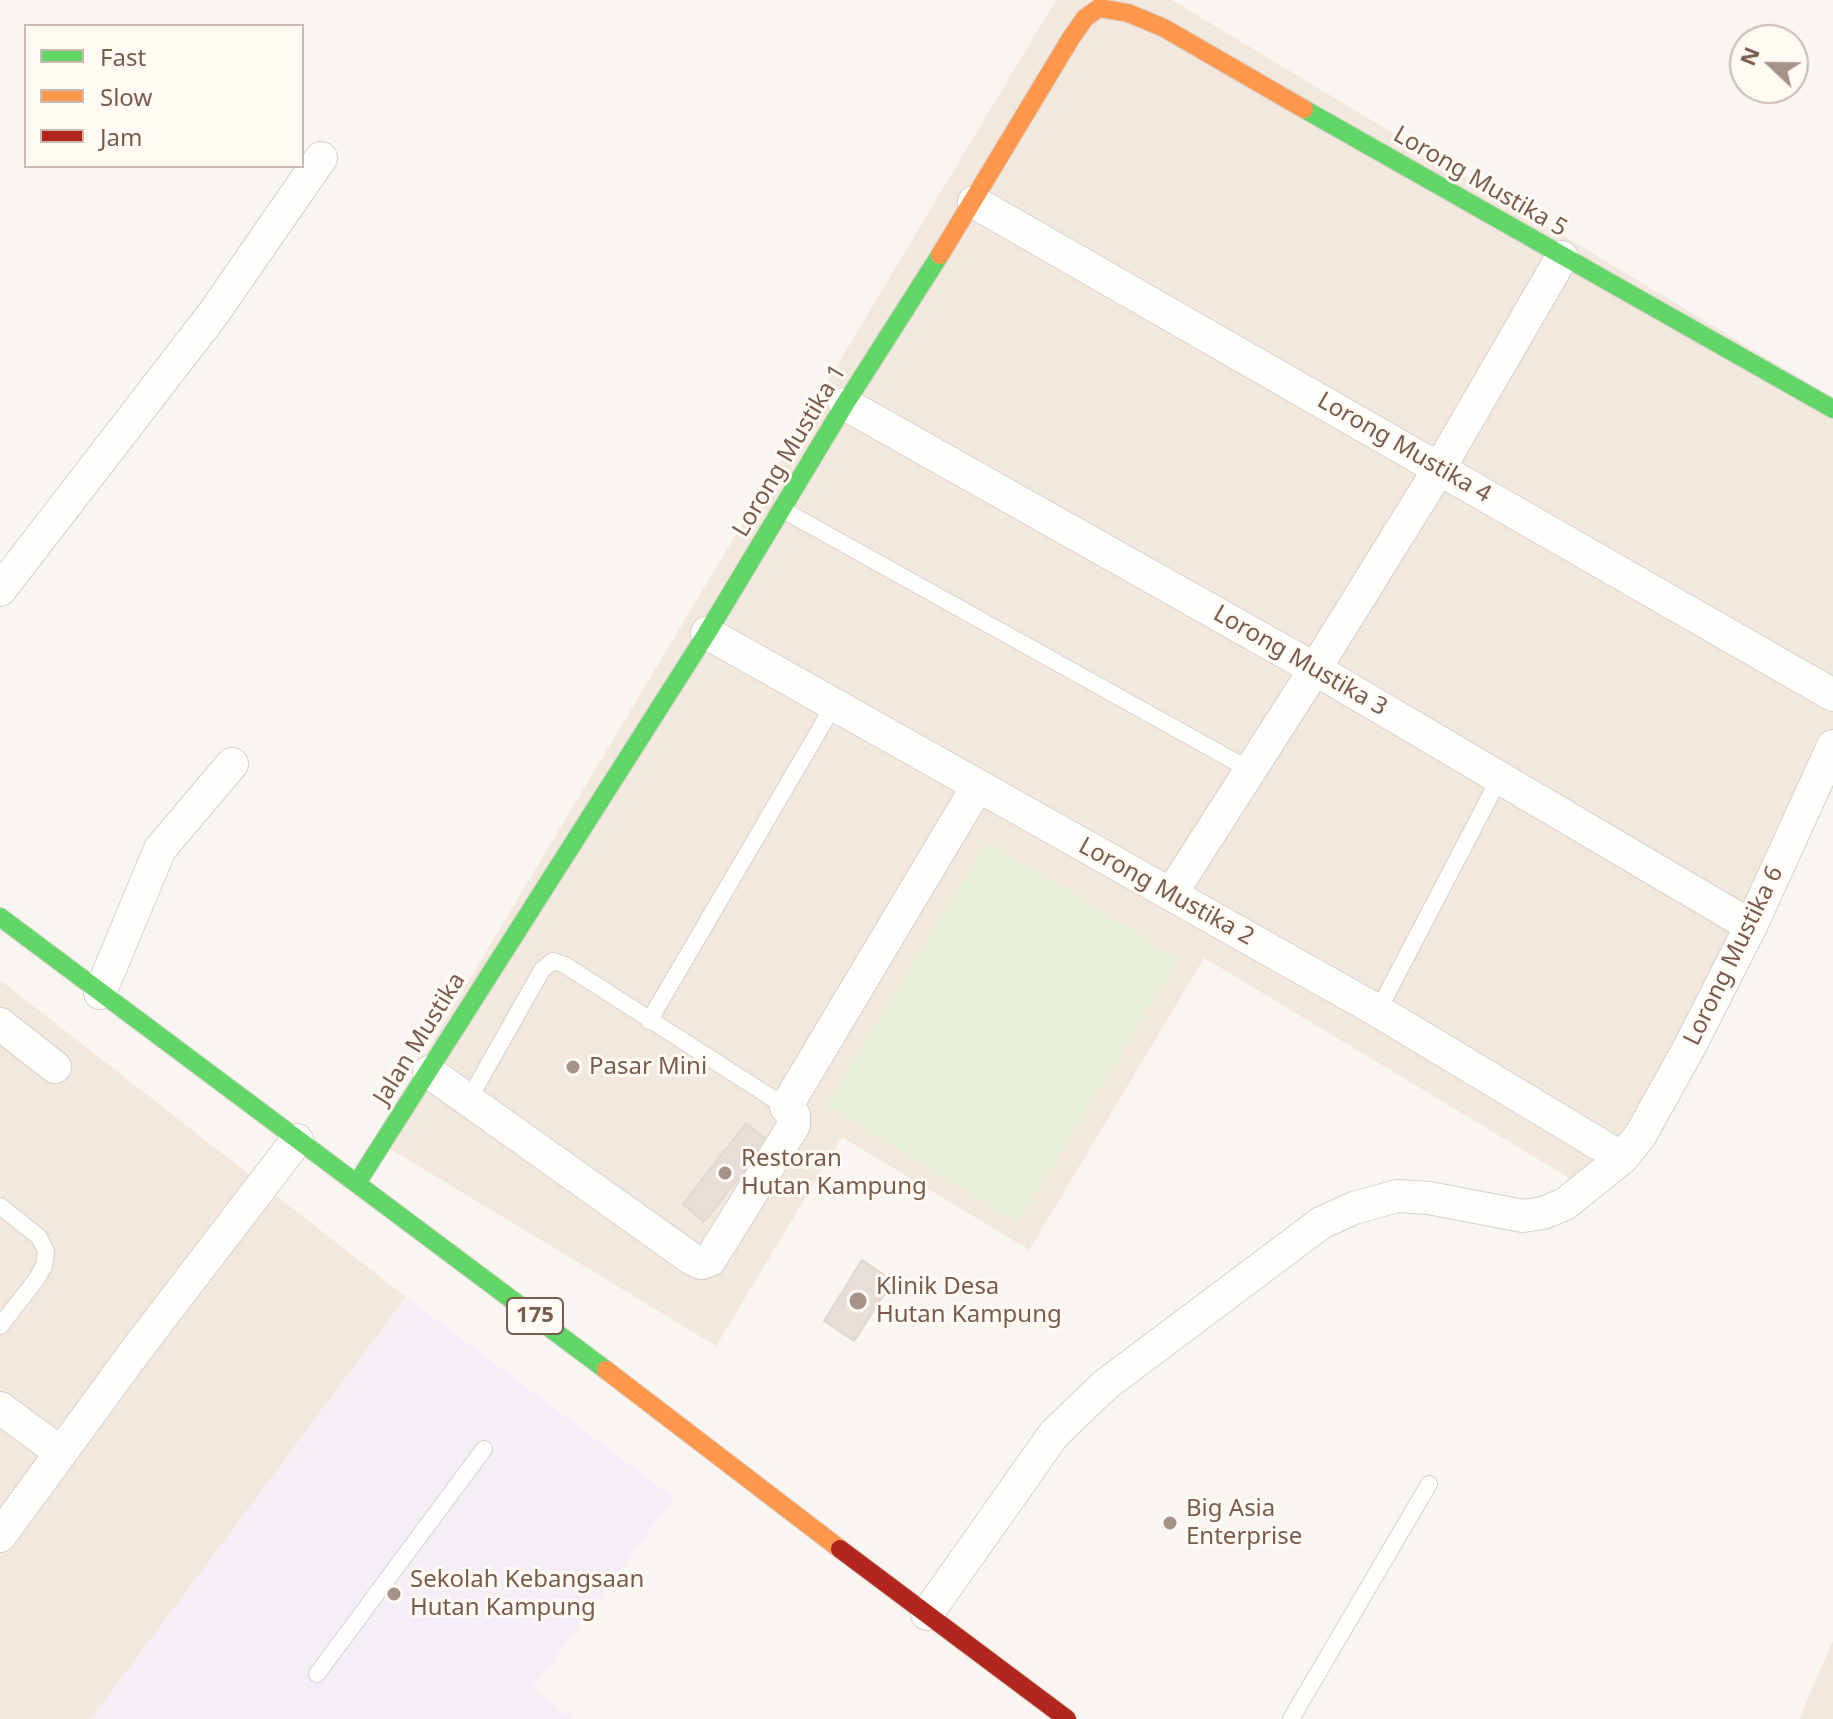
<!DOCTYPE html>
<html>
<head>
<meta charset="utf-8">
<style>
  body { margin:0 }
  #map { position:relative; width:1833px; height:1719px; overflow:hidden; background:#f9f5f0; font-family:"Noto Sans",sans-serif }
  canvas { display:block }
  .legend { position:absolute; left:24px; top:24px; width:280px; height:144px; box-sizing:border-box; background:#fffaf3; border:2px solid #cabbb1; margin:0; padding:10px 14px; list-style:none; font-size:24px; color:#7a5c4d }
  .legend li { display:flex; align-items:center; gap:16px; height:40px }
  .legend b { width:40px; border:2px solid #cabbb1 }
  .north { position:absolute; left:1729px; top:24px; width:80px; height:80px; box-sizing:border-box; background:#fffaf3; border:2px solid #cabbb1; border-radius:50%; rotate:292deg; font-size:22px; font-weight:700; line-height:32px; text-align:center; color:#7a5c4d }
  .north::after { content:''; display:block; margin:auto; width:28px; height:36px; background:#a69286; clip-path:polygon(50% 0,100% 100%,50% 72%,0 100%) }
</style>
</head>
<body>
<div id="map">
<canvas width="1833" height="1719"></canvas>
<ul class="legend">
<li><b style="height:10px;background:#63d668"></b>Fast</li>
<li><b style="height:10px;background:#ff974d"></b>Slow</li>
<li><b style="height:10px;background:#b3261e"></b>Jam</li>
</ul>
<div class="north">N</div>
</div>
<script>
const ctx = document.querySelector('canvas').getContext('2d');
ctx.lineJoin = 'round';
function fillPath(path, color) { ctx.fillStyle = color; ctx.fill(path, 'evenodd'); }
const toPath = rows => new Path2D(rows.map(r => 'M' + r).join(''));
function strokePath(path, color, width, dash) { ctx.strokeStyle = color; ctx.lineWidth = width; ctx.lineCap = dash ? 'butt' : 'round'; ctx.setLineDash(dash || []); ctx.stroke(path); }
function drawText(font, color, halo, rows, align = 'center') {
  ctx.font = font + ' "Noto Sans",sans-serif'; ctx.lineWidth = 6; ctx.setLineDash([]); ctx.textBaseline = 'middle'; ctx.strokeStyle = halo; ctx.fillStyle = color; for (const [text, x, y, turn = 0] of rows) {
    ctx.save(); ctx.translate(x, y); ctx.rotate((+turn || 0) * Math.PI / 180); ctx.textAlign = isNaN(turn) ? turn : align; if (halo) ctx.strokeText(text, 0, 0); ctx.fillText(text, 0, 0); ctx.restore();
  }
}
const residential = toPath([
  [1056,0,1172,0,1833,398,1833,788,1591,1191,1204,958,1029,1250,842,1137,716,1346,374,1139],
  [0,980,406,1297,91,1719,0,1719],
  [1833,1641,1833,1719,1799,1719]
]);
const education = toPath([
  [406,1297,674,1498,532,1688,572,1719,91,1719]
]);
const green = toPath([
  [987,842,1178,959,1017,1223,826,1105]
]);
const building = toPath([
  [746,1123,768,1141,704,1222,683,1204,746,1123],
  [862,1260,893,1281,854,1341,824,1321,862,1260]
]);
const lane = toPath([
  [783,510,1250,770],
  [1378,1011,1500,777],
  [649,1021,834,705],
  [469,1099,542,970,553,961,565,965,786,1107],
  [0,1206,39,1237,46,1251,44,1266,36,1280,0,1326],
  [317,1674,484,1449],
  [1291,1719,1429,1484]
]);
const street = toPath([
  [974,202,1833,695],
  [845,404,1315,669,1751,926],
  [0,590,213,314,321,158],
  [707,633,1378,1011,1622,1158],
  [1171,894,1315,669,1439,469,1562,257],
  [100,993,160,849,232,764],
  [0,1024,55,1067],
  [429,1072,692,1259,701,1263,710,1260,794,1125,794,1116,786,1107,977,787],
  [0,1408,60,1452],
  [0,1536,137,1349,297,1140],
  [927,1614,1054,1434,1105,1385,1321,1223,1354,1208,1397,1196,1429,1198,1523,1216,1543,1213,1565,1204,1622,1158,1640,1136,1690,1046,1751,926,1833,746]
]);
const fast = toPath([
  [1304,109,1833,409],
  [0,917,606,1370],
  [357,1183,707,633,845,404,940,255]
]);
const slow = toPath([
  [940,255,1071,38,1085,18,1099,8,1128,13,1164,28,1304,109],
  [606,1370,840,1549]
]);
const jam = toPath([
  [840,1549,1067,1719]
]);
const markers = [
  [573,1067,8,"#a69286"],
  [725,1173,8,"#a69286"],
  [858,1301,10,"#a69286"],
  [1170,1523,8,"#a69286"],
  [394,1594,8,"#a69286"]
];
const shields = [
  [535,1316,56]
];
const shieldNames = [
  ["175",535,1316]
];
const streetNames = [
  ["Lorong Mustika 5",1480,182,30],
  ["Lorong Mustika 4",1404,448,30],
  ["Lorong Mustika 1",790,451,-59],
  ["Lorong Mustika 3",1300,661,30],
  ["Lorong Mustika 2",1166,892,29],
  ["Lorong Mustika 6",1734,956,-64],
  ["Jalan Mustika",420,1039,-58]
];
const poiNames = [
  ["Pasar Mini",589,1067],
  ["Restoran",741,1159],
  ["Hutan Kampung",741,1187],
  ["Klinik Desa",876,1287],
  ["Hutan Kampung",876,1315],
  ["Big Asia",1186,1509],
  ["Enterprise",1186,1537],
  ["Sekolah Kebangsaan",410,1580],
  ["Hutan Kampung",410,1608]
];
fillPath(residential, '#f2e8de');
fillPath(education, '#f6eef6');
fillPath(green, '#e7f0db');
fillPath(building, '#e6ded7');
strokePath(building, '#e2d8d2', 2);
strokePath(lane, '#d7d1cb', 18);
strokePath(street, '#d7d1cb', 34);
strokePath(fast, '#d9d2cb', 20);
strokePath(slow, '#d9d2cb', 20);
strokePath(jam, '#d9d2cb', 20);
strokePath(lane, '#fefefd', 16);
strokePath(street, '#fefefd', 32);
strokePath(fast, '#63d668', 18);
strokePath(slow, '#ff974d', 18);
strokePath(jam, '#b3261e', 18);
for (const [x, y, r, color] of markers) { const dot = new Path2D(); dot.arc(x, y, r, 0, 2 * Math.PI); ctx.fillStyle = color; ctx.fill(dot); strokePath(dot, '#fffaf3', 3); }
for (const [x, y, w] of shields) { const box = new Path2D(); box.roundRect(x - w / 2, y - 18, w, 36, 6); ctx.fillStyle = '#fffaf3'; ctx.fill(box); strokePath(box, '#7a5c4d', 2); }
drawText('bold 22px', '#7a5c4d', null, shieldNames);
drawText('24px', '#7a5c4d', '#fffaf3', streetNames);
drawText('24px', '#7a5c4d', '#fffaf3', poiNames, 'left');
</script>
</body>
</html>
